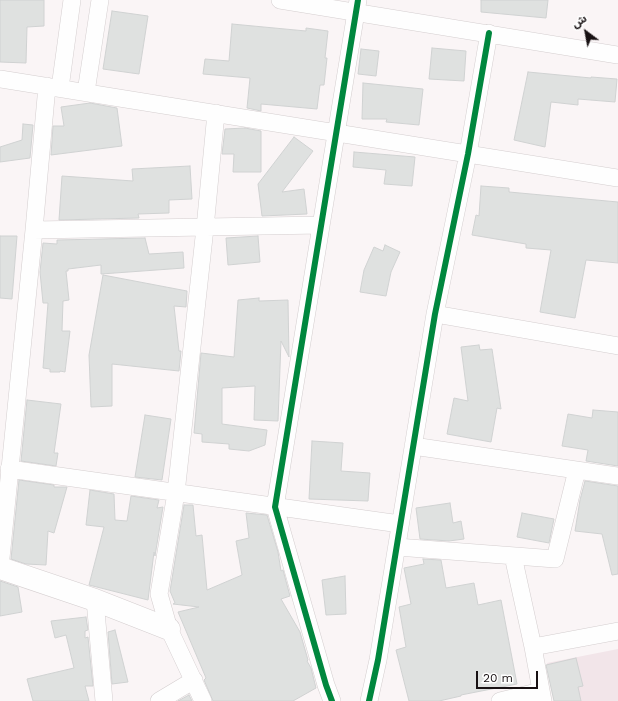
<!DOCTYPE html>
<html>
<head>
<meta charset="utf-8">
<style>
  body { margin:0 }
  #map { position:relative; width:618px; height:701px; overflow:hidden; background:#faf5f6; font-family:"Work Sans","Noto Sans Arabic",sans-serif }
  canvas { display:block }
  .north { position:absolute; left:566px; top:12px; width:40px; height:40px; -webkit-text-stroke:3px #fff; paint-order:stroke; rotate:328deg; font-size:11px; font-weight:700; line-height:16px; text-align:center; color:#181113 }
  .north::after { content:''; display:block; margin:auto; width:14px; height:18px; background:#181113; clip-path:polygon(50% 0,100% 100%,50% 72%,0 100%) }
  .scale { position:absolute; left:476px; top:671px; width:62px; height:18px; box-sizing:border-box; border:2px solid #181113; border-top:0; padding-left:5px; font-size:12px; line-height:14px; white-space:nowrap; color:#181113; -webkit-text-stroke:3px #fff; paint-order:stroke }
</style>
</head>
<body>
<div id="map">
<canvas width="618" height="701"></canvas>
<div class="north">ش</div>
<div class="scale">20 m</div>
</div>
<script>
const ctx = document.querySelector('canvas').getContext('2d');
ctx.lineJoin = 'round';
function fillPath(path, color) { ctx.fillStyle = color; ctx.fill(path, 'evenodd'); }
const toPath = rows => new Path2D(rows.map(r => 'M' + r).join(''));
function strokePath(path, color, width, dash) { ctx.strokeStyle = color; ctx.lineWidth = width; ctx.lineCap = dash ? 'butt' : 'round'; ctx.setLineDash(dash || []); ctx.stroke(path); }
const built = toPath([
  [618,649,618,701,554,701,547,663]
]);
const building = toPath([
  [0,0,44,0,44,26,27,27,26,63,0,62,0,0],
  [481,0,548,0,546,18,481,12,481,0],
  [112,11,148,16,139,74,103,69,112,11],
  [232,24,306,31,306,28,328,31,325,58,327,58,324,85,320,85,317,109,261,104,261,111,247,108,250,78,203,74,205,59,229,61,232,24],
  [432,48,466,51,464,81,429,79,432,48],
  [361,49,379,51,376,76,358,74,361,49],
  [528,72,591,78,591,77,617,79,615,102,578,99,578,105,551,102,545,147,514,140,528,72],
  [363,83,423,89,419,125,386,122,387,119,362,119,363,83],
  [90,103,117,108,122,146,51,155,53,126,64,126,61,107,90,103],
  [23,124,33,125,30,158,0,162,0,147,22,140,23,124],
  [245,128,261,131,261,172,233,172,234,154,222,154,225,129,245,128],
  [294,137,313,151,282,192,304,189,307,214,262,216,258,184,294,137],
  [354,152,415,157,412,186,384,184,386,170,353,167,354,152],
  [190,166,192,199,169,200,169,213,138,214,139,218,59,220,62,176,133,181,132,169,190,166],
  [481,186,509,188,509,192,618,202,618,263,586,260,575,318,540,312,551,250,526,248,526,244,472,235,476,215,479,216,481,186],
  [0,236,17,236,12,299,0,298,0,236],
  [258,236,260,262,228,265,226,238,258,236],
  [145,238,149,254,183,252,184,268,101,274,101,265,68,269,68,271,66,271,69,300,63,301,62,331,70,331,65,372,60,371,60,372,50,372,50,369,43,368,48,303,43,303,40,272,43,243,57,244,57,240,145,238],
  [385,245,400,252,391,272,386,296,360,292,364,270,374,247,383,251,385,245],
  [103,275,187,291,186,307,174,306,179,351,181,351,179,371,112,364,112,406,91,407,89,355,103,275],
  [259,298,259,301,288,300,289,357,281,341,278,421,254,420,255,386,222,388,222,424,267,430,265,445,249,451,229,449,229,444,202,442,202,434,194,433,201,353,234,357,238,300,259,298],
  [479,345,480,350,492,349,501,409,497,408,491,442,447,434,454,398,468,401,461,347,479,345],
  [27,400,61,404,54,453,58,453,56,466,21,461,27,400],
  [593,410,618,412,618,466,586,461,588,450,562,446,568,414,592,418,593,410],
  [145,415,171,419,162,480,135,477,145,415],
  [312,441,343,443,341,471,370,473,368,501,309,499,312,441],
  [19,480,54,485,54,487,67,487,54,533,48,531,46,565,26,564,11,559,19,480],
  [585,481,618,486,618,574,612,575,602,534,575,531,580,500,585,481],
  [90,490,114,494,115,520,127,521,131,496,159,500,157,508,163,507,155,556,154,552,148,600,89,585,104,527,86,525,90,490],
  [450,503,453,523,461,521,464,539,449,541,420,539,416,508,450,503],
  [184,505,193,505,196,536,202,535,207,590,242,575,236,541,249,538,246,513,267,515,278,552,281,571,283,570,290,596,281,599,300,632,308,660,307,661,311,668,316,688,293,701,213,701,204,680,206,678,178,612,199,607,173,604,175,603,170,591,184,505],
  [522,513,554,519,549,543,517,537,522,513],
  [423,559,441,560,446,588,474,583,478,605,501,600,517,684,461,695,461,696,439,701,409,701,396,650,406,647,399,607,411,604,404,568,424,564,423,559],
  [345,576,346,614,326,615,322,580,345,576],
  [0,581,18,587,22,612,0,616,0,581],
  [86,617,88,630,85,631,85,638,88,637,93,686,85,686,89,701,33,701,27,679,74,668,66,635,55,638,51,621,86,617],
  [115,630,128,682,112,684,108,632,115,630],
  [576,658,583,686,578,687,581,701,554,701,546,665,576,658],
  [189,695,192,701,178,701,189,695]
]);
const street = toPath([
  [280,0,618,55],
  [0,79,618,178],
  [60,88,72,0],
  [86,92,100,0],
  [34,230,321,225],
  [435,314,618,346],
  [413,446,618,476],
  [9,469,400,524],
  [397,547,555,559,577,470],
  [513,556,533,647],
  [0,568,34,230,47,86],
  [95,600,104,701],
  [159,701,194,680],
  [203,701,169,629,159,594,176,493,205,228,216,113],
  [332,701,326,685,275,507,358,0],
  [369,701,378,660,435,314,468,154,489,33],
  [500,701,541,691],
  [543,701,533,647,618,631]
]);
const secondary = toPath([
  [0,568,95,600,169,629]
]);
const cycleway = toPath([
  [332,701,326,685,275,507,358,0],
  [369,701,378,660,435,314,468,154,489,33]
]);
fillPath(built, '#f2e5e9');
fillPath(building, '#dfe1e0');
strokePath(building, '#d0d2d2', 1);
strokePath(street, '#d4cecf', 18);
strokePath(secondary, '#d4cecf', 23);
strokePath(street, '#fefefe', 17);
strokePath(secondary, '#fefefe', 22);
strokePath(cycleway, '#00873e', 6);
</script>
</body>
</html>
